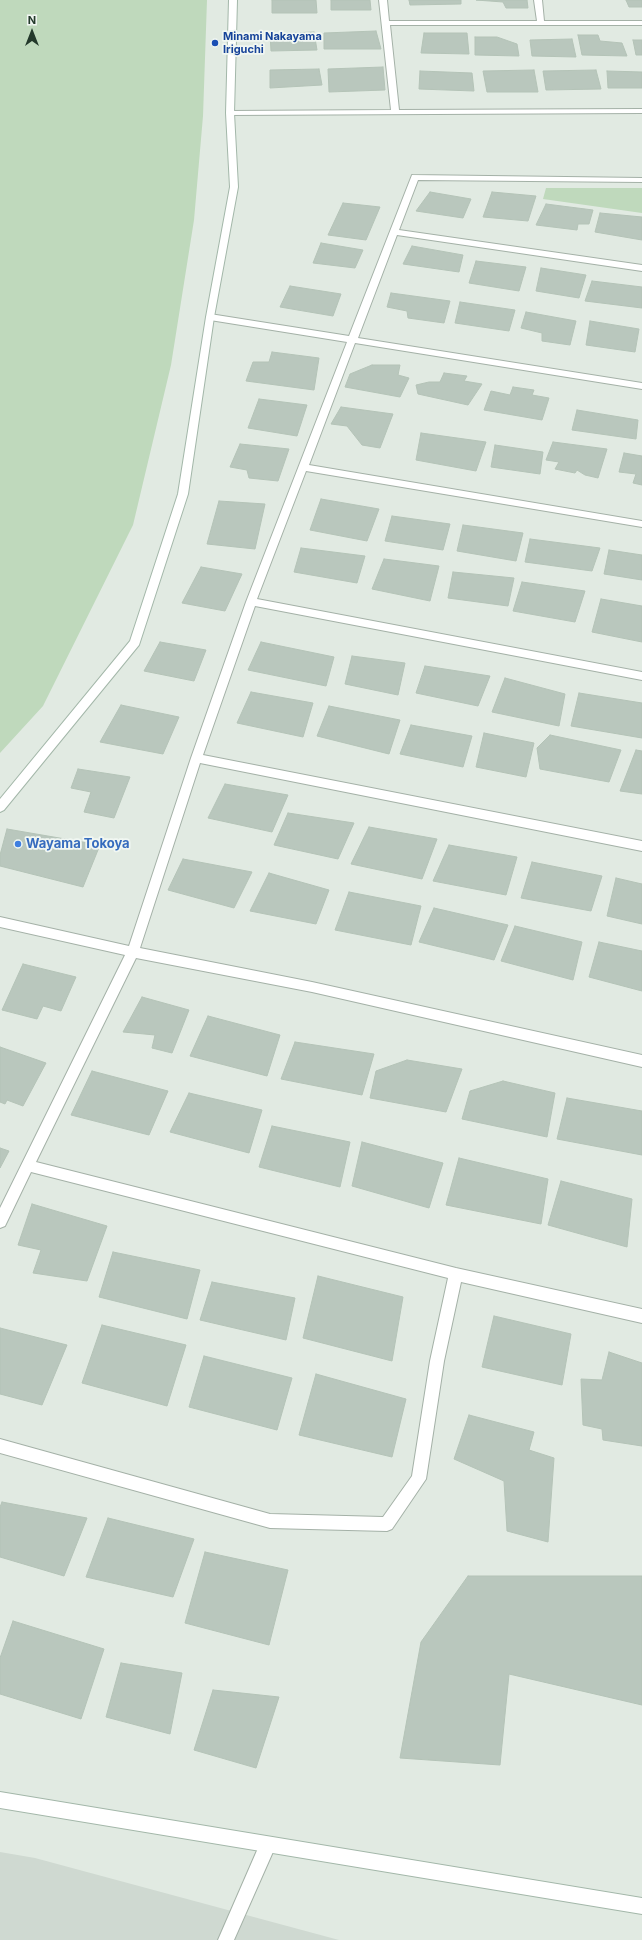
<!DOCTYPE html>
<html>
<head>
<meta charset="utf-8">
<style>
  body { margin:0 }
  #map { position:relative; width:642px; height:1940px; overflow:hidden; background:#e1eae2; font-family:Inter,sans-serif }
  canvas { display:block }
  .north { position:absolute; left:12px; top:12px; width:40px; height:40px; -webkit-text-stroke:3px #f1f7f2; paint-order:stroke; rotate:0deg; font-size:11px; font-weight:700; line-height:16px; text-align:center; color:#23392b }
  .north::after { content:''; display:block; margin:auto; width:14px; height:18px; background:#23392b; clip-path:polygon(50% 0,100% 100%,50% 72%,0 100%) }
</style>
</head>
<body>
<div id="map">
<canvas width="642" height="1940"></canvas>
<div class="north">N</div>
</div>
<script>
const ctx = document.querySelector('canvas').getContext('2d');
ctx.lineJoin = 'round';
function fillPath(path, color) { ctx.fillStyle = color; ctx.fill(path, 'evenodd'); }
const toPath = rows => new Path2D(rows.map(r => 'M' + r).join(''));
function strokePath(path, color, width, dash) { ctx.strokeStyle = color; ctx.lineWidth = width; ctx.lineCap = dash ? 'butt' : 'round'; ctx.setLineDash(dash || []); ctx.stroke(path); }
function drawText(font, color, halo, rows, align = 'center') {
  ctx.font = font + ' Inter,sans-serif'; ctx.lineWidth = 3.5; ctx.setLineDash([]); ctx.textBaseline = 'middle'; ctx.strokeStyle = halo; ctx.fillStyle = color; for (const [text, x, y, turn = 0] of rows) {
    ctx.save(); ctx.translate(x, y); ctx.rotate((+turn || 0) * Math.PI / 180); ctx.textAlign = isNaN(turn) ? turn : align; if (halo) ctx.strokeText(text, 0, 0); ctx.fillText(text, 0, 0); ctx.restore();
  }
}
const built = toPath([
  [0,1852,35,1858,339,1940,0,1940]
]);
const green = toPath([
  [0,0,207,0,203,116,194,220,171,365,133,525,43,706,0,753],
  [546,188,642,188,642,213,543,199]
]);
const building = toPath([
  [272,0,316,0,317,13,272,13,272,0],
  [331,0,370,0,371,10,331,10,331,0],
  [409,0,461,0,461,4,410,5,409,0],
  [527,0,528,8,506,8,503,2,476,0,527,0],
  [626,0,642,0,642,7,629,7,626,0],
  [376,31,381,49,324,49,324,33,376,31],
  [314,32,317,50,271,51,270,34,314,32],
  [424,33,467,33,469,54,421,53,424,33],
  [578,35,598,35,600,41,622,43,627,56,582,55,578,35],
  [475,37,497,37,517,44,519,56,475,55,475,37],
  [572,39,576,57,532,56,530,40,572,39],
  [633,40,642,40,642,55,636,55,633,40],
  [383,67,385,90,329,92,328,69,383,67],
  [319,69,322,85,270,88,270,70,319,69],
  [534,70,538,92,487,92,483,71,534,70],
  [596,70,601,89,546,90,543,71,596,70],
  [420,71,472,73,474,91,419,89,420,71],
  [607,71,642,72,642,88,608,88,607,71],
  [430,192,471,199,463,218,416,211,430,192],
  [492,192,536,196,528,221,483,217,492,192],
  [343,203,380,207,366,240,328,235,343,203],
  [546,204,593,210,589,224,578,224,577,230,536,225,546,204],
  [600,213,642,217,642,240,595,232,600,213],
  [321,243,363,250,355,268,313,263,321,243],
  [412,246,463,255,459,272,403,264,412,246],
  [476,261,526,267,519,291,469,283,476,261],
  [541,268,586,275,579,298,536,291,541,268],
  [592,281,642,287,642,308,585,301,592,281],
  [290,286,341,294,333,316,280,307,290,286],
  [391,293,450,301,444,323,408,318,407,311,387,307,391,293],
  [460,302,515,310,509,331,455,323,460,302],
  [526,312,576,321,570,345,542,341,542,333,521,328,526,312],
  [590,321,639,329,635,352,586,345,590,321],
  [272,352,319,358,314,390,246,381,253,362,269,362,272,352],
  [372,365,400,365,398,375,409,378,400,397,345,387,350,374,372,365],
  [444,373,467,376,464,381,482,384,468,405,418,394,416,385,429,382,440,382,444,373],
  [513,387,534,390,532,395,549,398,542,420,484,410,491,391,510,395,513,387],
  [259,399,307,405,297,436,248,428,259,399],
  [341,407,393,414,380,448,362,445,347,426,331,424,341,407],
  [577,410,638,420,636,439,572,430,577,410],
  [421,433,486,442,476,471,416,460,421,433],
  [553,442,607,449,598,478,585,475,577,470,575,473,555,469,559,462,546,460,553,442],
  [240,444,289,449,278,481,249,478,247,470,230,467,240,444],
  [495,445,543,452,540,474,491,467,495,445],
  [624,453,642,456,642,485,633,483,636,474,619,472,624,453],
  [321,499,379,509,367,541,310,530,321,499],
  [219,501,265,504,255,549,207,544,219,501],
  [392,516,450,524,443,550,385,541,392,516],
  [463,525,523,533,516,561,457,551,463,525],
  [530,539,600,548,592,571,525,562,530,539],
  [301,548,365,556,357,583,294,572,301,548],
  [609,550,642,555,642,580,604,574,609,550],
  [384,559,439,566,430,601,372,589,384,559],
  [201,567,242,574,225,611,182,603,201,567],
  [453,572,514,578,508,606,448,598,453,572],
  [522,582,585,591,575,622,513,611,522,582],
  [601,599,642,606,642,642,592,632,601,599],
  [160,642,206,650,194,681,144,671,160,642],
  [261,642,334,657,326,686,248,670,261,642],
  [352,656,405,663,398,695,345,684,352,656],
  [425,666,490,676,478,706,416,693,425,666],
  [505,678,565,694,559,726,492,712,505,678],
  [251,692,313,703,303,737,237,723,251,692],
  [579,693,642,703,642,738,571,726,579,693],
  [121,705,179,717,163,754,100,742,121,705],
  [329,706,400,720,389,754,317,736,329,706],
  [411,725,472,736,463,767,400,754,411,725],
  [484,733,534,743,526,777,476,767,484,733],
  [550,735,621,750,609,782,540,769,537,748,550,735],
  [636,750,642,751,642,794,620,791,636,750],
  [78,769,130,777,114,818,84,812,91,792,71,788,78,769],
  [225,784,288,795,272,832,208,818,225,784],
  [288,813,354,823,338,859,274,845,288,813],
  [369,827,437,839,422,879,351,864,369,827],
  [7,829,100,845,83,887,0,866,0,855,7,829],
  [449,845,517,857,506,895,433,881,449,845],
  [183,859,252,872,234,908,168,890,183,859],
  [532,862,602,876,591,911,521,898,532,862],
  [269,873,329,890,316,924,250,911,269,873],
  [616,878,642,884,642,924,607,916,616,878],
  [349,892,421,906,411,945,335,930,349,892],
  [434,908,508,925,494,960,419,942,434,908],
  [515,926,582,942,573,980,501,961,515,926],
  [599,942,642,951,642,991,589,977,599,942],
  [23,964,76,977,61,1011,43,1006,37,1019,2,1010,23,964],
  [142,997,189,1010,172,1053,152,1048,155,1035,123,1032,142,997],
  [208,1016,280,1035,267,1076,190,1056,208,1016],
  [295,1042,374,1054,362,1095,281,1079,295,1042],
  [0,1047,46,1063,23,1106,7,1100,5,1104,0,1102,0,1047],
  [407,1060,462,1069,446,1112,370,1098,376,1071,407,1060],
  [92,1071,168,1091,149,1135,71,1115,92,1071],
  [503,1081,555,1093,547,1137,462,1119,470,1091,503,1081],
  [189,1093,262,1110,249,1153,170,1132,189,1093],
  [567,1098,642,1111,642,1155,557,1139,567,1098],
  [272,1126,350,1142,340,1187,259,1167,272,1126],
  [362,1142,443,1163,429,1208,352,1186,362,1142],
  [0,1148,9,1151,0,1168,0,1148],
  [459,1158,548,1179,541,1224,446,1205,459,1158],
  [561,1181,632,1199,627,1247,548,1225,561,1181],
  [32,1204,107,1226,87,1281,33,1273,41,1250,18,1245,32,1204],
  [113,1252,200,1270,187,1319,99,1297,113,1252],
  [318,1276,403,1297,392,1361,303,1338,318,1276],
  [212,1282,295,1298,286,1340,200,1320,212,1282],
  [494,1316,571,1334,562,1385,482,1367,494,1316],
  [102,1325,186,1345,167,1406,82,1383,102,1325],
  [0,1328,67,1345,42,1405,0,1394,0,1328],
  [609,1352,642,1363,642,1446,603,1440,602,1429,583,1425,581,1379,602,1380,609,1352],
  [204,1356,292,1378,277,1430,189,1407,204,1356],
  [316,1374,406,1399,392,1457,299,1435,316,1374],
  [469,1415,534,1432,529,1450,554,1458,548,1542,507,1531,504,1481,454,1459,469,1415],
  [2,1502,87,1518,64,1576,0,1557,0,1507,2,1502],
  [108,1518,194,1539,173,1597,86,1577,108,1518],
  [205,1552,288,1570,269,1645,185,1623,205,1552],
  [468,1576,642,1576,642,1705,509,1674,500,1765,400,1758,421,1642,468,1576],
  [13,1621,104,1649,81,1719,0,1694,0,1658,13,1621],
  [121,1663,182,1673,170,1734,106,1717,121,1663],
  [213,1690,279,1697,256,1768,194,1750,213,1690]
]);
const street = toPath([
  [379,0,387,0,389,21,537,21,534,0,542,0,544,21,642,21,642,25,390,25,399,110,642,109,642,113,227,115,227,111,230,111,391,110,379,0],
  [412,175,642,178,642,182,418,180,399,230,642,265,642,271,397,235,358,338,642,383,642,389,355,343,309,465,642,521,642,527,306,471,257,599,642,672,642,680,255,606,203,755,642,841,642,851,200,763,140,948,312,982,642,1055,642,1067,312,992,136,958,36,1162,456,1268,642,1309,642,1323,461,1282,444,1361,426,1479,392,1529,387,1531,270,1528,0,1453,0,1439,270,1514,383,1517,412,1476,430,1361,448,1278,31,1172,5,1226,0,1228,0,1208,125,955,0,927,0,917,129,946,191,758,246,602,347,342,210,320,206,317,210,314,349,336,412,175],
  [268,1837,274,1839,276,1845,234,1940,218,1940,262,1839,268,1837]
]);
const secondary = toPath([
  [229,0,237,0,234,113,238,187,214,317,188,494,139,645,4,810,0,812,0,799,130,641,178,494,206,317,230,187,226,113,229,0],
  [0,1792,642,1898,642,1914,0,1808,0,1792]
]);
const markers = [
  [215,43,4,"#1a4fb4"],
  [18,844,4,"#3f7fe0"]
];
const farTransitnames = [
  ["Minami Nakayama",223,37],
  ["Iriguchi",223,50]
];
const shopNames = [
  ["Wayama Tokoya",26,844]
];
fillPath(built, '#cfd9d1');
fillPath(green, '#bfd9bc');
fillPath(building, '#b9c7bd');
strokePath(building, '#b4c3b7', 1);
strokePath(street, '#a4b1a7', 2);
strokePath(secondary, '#a3b7a9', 2);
fillPath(street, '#fff');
fillPath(secondary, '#fff');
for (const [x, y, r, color] of markers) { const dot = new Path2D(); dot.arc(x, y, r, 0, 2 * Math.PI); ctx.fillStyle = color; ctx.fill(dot); strokePath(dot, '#f1f7f2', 1.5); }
drawText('bold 11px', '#164399', '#f1f7f2', farTransitnames, 'left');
drawText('bold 13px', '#366cbe', '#f1f7f2', shopNames, 'left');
</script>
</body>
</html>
